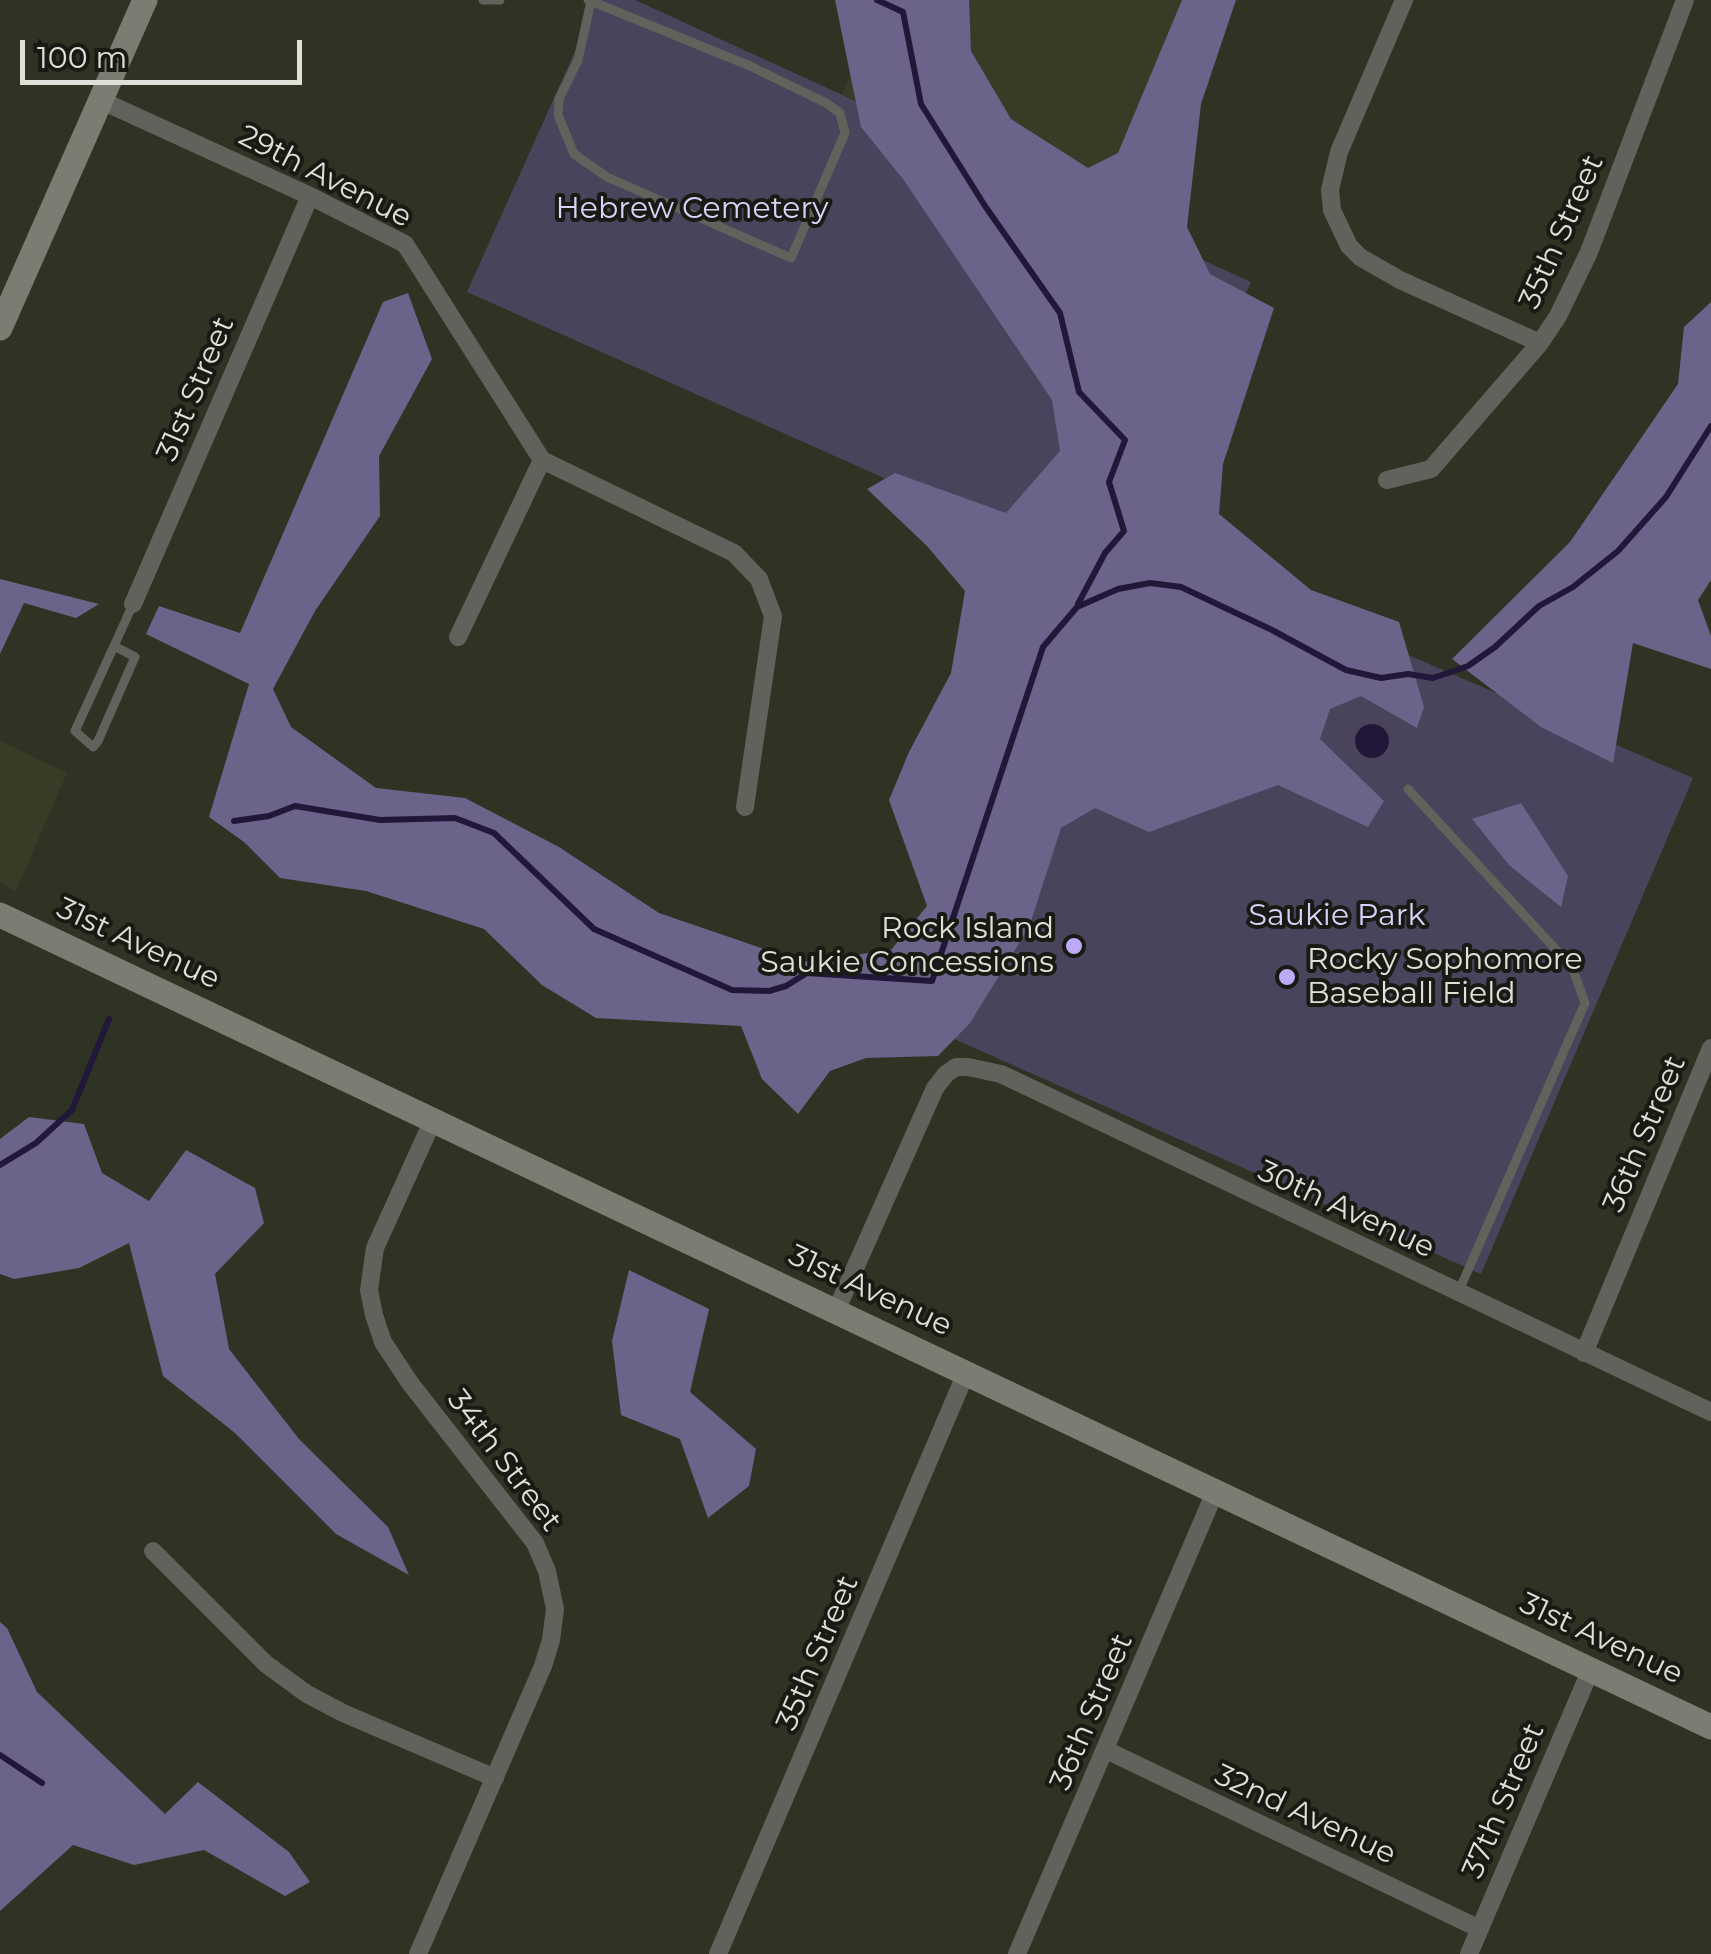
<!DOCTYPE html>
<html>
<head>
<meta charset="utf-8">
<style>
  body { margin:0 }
  #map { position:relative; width:1711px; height:1954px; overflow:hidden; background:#2f3323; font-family:Montserrat,sans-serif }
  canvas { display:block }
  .scale { position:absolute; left:20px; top:40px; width:282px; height:45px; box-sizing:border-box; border:5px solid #dee1d7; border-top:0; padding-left:12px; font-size:30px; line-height:35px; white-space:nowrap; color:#dee1d7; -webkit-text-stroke:8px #181a13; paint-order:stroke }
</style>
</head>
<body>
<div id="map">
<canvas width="1711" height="1954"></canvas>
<div class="scale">100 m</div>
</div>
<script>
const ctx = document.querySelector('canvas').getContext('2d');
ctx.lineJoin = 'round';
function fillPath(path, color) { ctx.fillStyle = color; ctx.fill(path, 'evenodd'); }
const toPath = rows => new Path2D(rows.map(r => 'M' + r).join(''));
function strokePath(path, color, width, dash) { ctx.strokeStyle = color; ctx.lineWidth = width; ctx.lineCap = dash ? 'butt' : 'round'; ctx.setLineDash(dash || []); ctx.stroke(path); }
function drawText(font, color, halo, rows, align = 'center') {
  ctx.font = font + ' Montserrat,sans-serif'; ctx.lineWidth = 8; ctx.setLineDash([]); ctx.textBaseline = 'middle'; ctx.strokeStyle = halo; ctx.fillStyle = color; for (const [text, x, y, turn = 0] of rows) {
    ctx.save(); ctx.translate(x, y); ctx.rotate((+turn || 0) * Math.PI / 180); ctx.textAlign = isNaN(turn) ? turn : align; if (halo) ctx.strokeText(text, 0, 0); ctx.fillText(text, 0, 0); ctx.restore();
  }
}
const built = toPath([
  [881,0,1193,0,1096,210,842,94],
  [0,741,67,773,16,891,0,883]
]);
const green = toPath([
  [598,0,635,0,1251,282,1135,537,1693,778,1481,1274,923,1025,1115,581,467,292]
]);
const forest = toPath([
  [835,0,969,0,971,51,1011,119,1088,168,1118,153,1182,0,1236,0,1201,104,1187,227,1210,274,1274,308,1223,464,1219,514,1311,590,1399,622,1424,707,1417,728,1361,696,1330,709,1320,739,1384,801,1368,827,1278,785,1149,832,1095,808,1061,828,1029,927,970,1023,938,1056,866,1058,830,1071,798,1114,762,1079,741,1026,596,1018,542,985,484,929,366,891,280,878,244,842,209,817,249,684,146,634,159,606,240,633,383,302,408,293,432,359,379,456,380,516,315,611,273,689,291,727,376,788,465,798,559,847,659,913,802,962,891,950,927,906,889,800,909,752,951,673,965,591,927,546,867,489,895,473,1006,513,1060,451,1052,400,903,179,861,127],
  [1711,302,1711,580,1698,600,1711,636,1711,669,1633,643,1613,763,1541,727,1452,659,1570,542,1678,384,1684,327],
  [0,579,99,604,76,618,24,603,0,654],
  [1521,803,1568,876,1561,907,1509,865,1472,819],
  [29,1117,84,1124,102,1173,149,1201,186,1150,255,1188,264,1223,215,1274,229,1349,299,1439,388,1527,409,1575,336,1534,235,1433,163,1376,129,1243,79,1268,14,1279,0,1274,0,1139],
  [629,1270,709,1309,690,1392,756,1449,749,1486,708,1518,680,1439,621,1415,612,1341],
  [0,1622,7,1628,37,1692,165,1814,198,1782,289,1852,310,1882,285,1896,204,1850,134,1865,73,1845,0,1911]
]);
const water = toPath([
  '1355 741a17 17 0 1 1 34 0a17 17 0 1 1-34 0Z'
]);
const stream = toPath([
  [877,0,903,12,921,104,985,206,1060,313,1079,392,1125,440,1109,482,1124,531,1105,553,1078,604],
  [234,821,269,816,295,806,380,820,455,818,494,833,594,929,732,990,769,991,786,986,807,973,932,981,1043,647,1077,607,1118,589,1150,583,1181,587,1272,630,1346,670,1381,678,1408,674,1433,678,1468,666,1495,647,1539,606,1573,587,1618,551,1666,497,1711,426],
  [0,1165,36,1143,72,1110,109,1019],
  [0,1755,42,1783]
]);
const lane = toPath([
  [483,0,500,0],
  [588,0,591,1,578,60,559,99,558,115,574,154,607,177,791,258,845,133,840,113,826,103,750,66,591,1],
  [114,646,75,731,93,747,98,741,135,657,114,646,133,604],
  [1408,789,1572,967,1585,1003,1458,1293]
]);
const street = toPath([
  [1404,0,1339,152,1330,190,1332,210,1349,246,1360,257,1400,280,1540,343],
  [100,100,310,196,405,244,542,460],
  [542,460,734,553,759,579,773,616,745,807],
  [1387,480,1431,469,1540,343,1558,316,1589,252,1685,0],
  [133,604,310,196],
  [458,637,542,460],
  [836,1311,935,1088,946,1074,956,1067,968,1067,1001,1074,1711,1412],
  [1584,1353,1711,1048],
  [153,1551,266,1664,307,1694,343,1713,495,1778],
  [1106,1750,1480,1929],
  [418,1954,543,1666,551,1640,555,1609,547,1571,535,1543,410,1383,383,1342,374,1315,369,1290,375,1248,433,1120],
  [718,1954,966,1373],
  [1017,1954,1215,1492],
  [1469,1954,1591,1669]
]);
const secondary = toPath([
  [0,328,145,0],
  [0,915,1711,1727]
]);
const markers = [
  [1074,946,10,"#bcaaf6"],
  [1287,977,10,"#bcaaf6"]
];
const streetNames = [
  ["29th Avenue",325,177,27],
  ["35th Street",1562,232,-66],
  ["31st Street",196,389,-67],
  ["31st Avenue",138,944,25],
  ["36th Street",1645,1134,-67],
  ["30th Avenue",1346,1210,25],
  ["31st Avenue",870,1291,25],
  ["34th Street",504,1461,53],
  ["31st Avenue",1601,1639,25],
  ["35th Street",818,1653,-67],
  ["36th Street",1092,1712,-67],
  ["37th Street",1504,1801,-67],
  ["32nd Avenue",1305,1815,25]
];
const parkNames = [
  ["Hebrew Cemetery",692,209],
  ["Saukie Park",1337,916]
];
const poiNames = [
  ["Rock Island",1054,929],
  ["Saukie Concessions",1054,963],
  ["Rocky Sophomore",1307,960,"left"],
  ["Baseball Field",1307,994,"left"]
];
fillPath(built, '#363c26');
fillPath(green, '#49445b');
fillPath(forest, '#6c638a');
fillPath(water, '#211738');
strokePath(stream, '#211738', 6);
strokePath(lane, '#60635b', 9);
strokePath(street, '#60635b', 18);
strokePath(secondary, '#7a7e72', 25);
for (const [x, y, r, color] of markers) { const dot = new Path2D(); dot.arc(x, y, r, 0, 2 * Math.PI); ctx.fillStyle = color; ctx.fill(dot); strokePath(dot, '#181a13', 4); }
drawText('30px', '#dee1d7', '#181a13', streetNames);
drawText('30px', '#d9d1f9', '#181a13', parkNames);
drawText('30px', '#dee1d7', '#181a13', poiNames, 'right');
</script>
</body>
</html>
